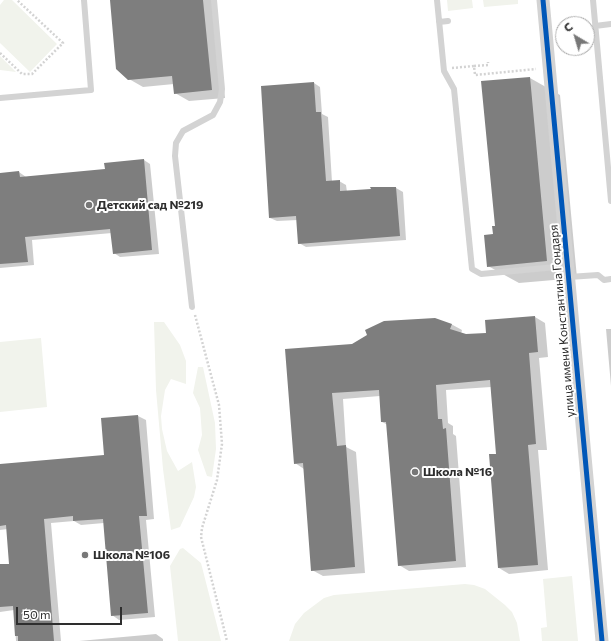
<!DOCTYPE html>
<meta charset="utf-8">
<style>
body{margin:0}
#map{position:relative;width:611px;height:641px;overflow:hidden;background:#fff;font-family:Commissioner,sans-serif}
canvas{display:block}
.north{position:absolute;left:555px;top:16px;width:40px;height:40px;box-sizing:border-box;background:#fff;border:1px solid #ababab;border-radius:50%;rotate:322deg;font-size:11px;font-weight:700;line-height:16px;text-align:center;color:#2e2e2e}
.north::after{content:'';display:block;margin:auto;width:14px;height:18px;background:#777;clip-path:polygon(50% 0,100% 100%,50% 72%,0 100%)}
.scale{position:absolute;left:16px;top:607px;width:106px;height:18px;box-sizing:border-box;border:2px solid #2e2e2e;border-top:0;padding-left:5px;font-size:12px;line-height:14px;white-space:nowrap;color:#2e2e2e;-webkit-text-stroke:3px #fff;paint-order:stroke}
</style>
<div id="map">
<canvas width="611" height="641"></canvas>
<div class="north">С</div>
<div class="scale">50 m</div>
</div>
<script>
const g = document.querySelector('canvas').getContext('2d');
g.lineJoin = 'round';
function paint(path, color) { g.fillStyle = color; g.fill(path, 'evenodd'); }
const poly = rows => new Path2D(rows.map(r => 'M' + r).join(''));
function trace(path, color, width, dash) { g.strokeStyle = color; g.lineWidth = width; g.lineCap = dash ? 'butt' : 'round'; g.setLineDash(dash || []); g.stroke(path); }
function drawText(font, color, halo, rows, align = 'center') {
  g.font = font + ' Commissioner,sans-serif'; g.lineWidth = 4; g.setLineDash([]); g.textBaseline = 'middle'; g.strokeStyle = halo; g.fillStyle = color; for (const [text, x, y, turn = 0] of rows) {
    g.save(); g.translate(x, y); g.rotate((+turn || 0) * Math.PI / 180); g.textAlign = isNaN(turn) ? turn : align; if (halo) g.strokeText(text, 0, 0); g.fillText(text, 0, 0); g.restore();
  }
}
paint(poly([
 [4,0,12,0,57,44,30,72,0,43,0,5],
 [447,0,472,0,473,8,448,11],
 [483,0,518,0,518,4,484,7],
 [0,56,16,72,0,70],
 [154,322,164,322,180,345,186,361,186,384,171,379,165,390,161,416,162,429,167,451,178,471,192,462,196,487,194,497,180,527,171,530,163,469,156,390],
 [41,338,47,407,0,412,0,342],
 [198,367,203,367,215,423,216,449,212,477,207,476,198,450,202,435,200,408,193,393],
 [183,548,201,563,221,641,178,641,170,566,180,549],
 [572,576,578,641,542,641,541,628,547,627,543,579],
 [465,584,474,585,485,589,505,605,512,612,517,623,520,641,289,641,295,624,304,613,324,598,334,595]
]), '#f1f3ec');
paint(poly([
 [114,0,216,0,225,98,189,101,175,93,174,84,143,87,129,79],
 [530,78,560,95,577,278,519,283,488,266],
 [314,83,320,87,322,114,328,117,332,182,339,181,346,185,347,192,396,188,403,192,406,240,306,247,299,243,298,220,277,221,270,218],
 [144,160,150,164,159,254,120,257,114,253,112,233,32,240,34,265,0,268,0,174,19,172,26,177,106,170],
 [535,317,545,323,548,357,539,358,547,450,538,450,548,570,509,574,499,568,497,454,491,387,446,390,448,423,453,426,453,434,456,436,466,567,409,571,399,565,388,425,382,422,380,396,343,399,346,447,356,452,365,573,323,576,312,570,304,469,295,463,352,345,451,324,462,330,461,334,466,335,487,334],
 [606,329,611,329,611,386],
 [138,416,146,420,154,519,146,520,155,617,119,620,112,615,104,523,81,525,74,521,51,523,61,641,16,641,14,610,0,612,0,565,10,565,8,529,0,530,0,465,105,456,102,419],
 [156,634,163,639,163,641,79,641]
]), '#0003');
paint(poly([
 [110,0,203,0,212,90,174,94,172,76,128,80,116,69],
 [530,77,547,261,487,267,484,235,493,234,492,226,495,226,481,81],
 [314,82,316,112,321,112,326,181,340,180,340,191,371,189,370,187,396,187,400,236,298,244,296,216,269,218,261,86],
 [144,159,152,250,113,254,110,229,25,237,28,262,0,264,0,173,19,171,20,177,105,169,104,163],
 [535,316,538,352,529,353,536,444,528,445,538,565,498,568,489,454,496,454,490,380,436,385,438,419,442,419,443,429,446,428,456,561,398,566,386,422,381,422,379,390,332,393,337,446,346,445,355,567,311,571,303,463,294,464,285,349,352,344,367,335,365,330,384,321,435,318,452,324,450,329,466,334,486,333,485,320],
 [138,415,147,516,139,516,148,613,111,616,103,519,73,521,73,516,44,519,54,641,18,641,18,636,15,636,13,606,0,607,0,564,9,564,6,525,0,526,0,464,104,455,101,418]
]), '#7e7e7e');
trace(poly([
 [0,53,22,74,32,74,63,43,17,0],
 [474,66,488,65,488,62],
 [452,68,474,66,475,75,536,69],
 [195,315,219,405,222,444,217,480,202,528,201,537,227,641]
]), '#d3d3d3', 2.5, [2, 2]);
trace(poly([
 [437,0,444,71,454,89,472,269,481,274,567,266],
 [593,0,611,201],
 [439,22,448,21],
 [595,26,611,24],
 [0,98,91,90,84,0],
 [569,277,598,275,604,280,611,279],
 [192,307,175,156,176,143,183,131,213,115,220,102,222,89,214,0]
]), '#d3d3d3', 6);
trace(poly([
 [543,0,602,641]
]), '#d3d3d3', 13);
trace(poly([
 [543,0,602,641]
]), '#0057b8', 5);
for (const [x, y, r, color] of [
 [89,205,4,"#777"],
 [415,472,4,"#777"],
 [85,555,4,"#777"]
]) { const dot = new Path2D(); dot.arc(x, y, r, 0, 2 * Math.PI); g.fillStyle = color; g.fill(dot); trace(dot, '#fff', 1.5); }
drawText('bold 12px', '#2e2e2e', '#fff', [
 ["Детский сад №219",97,205],
 ["Школа №16",423,472],
 ["Школа №106",93,555]
], 'left');
drawText('12px', '#2e2e2e', '#fff', [
 ["улица имени Константина Гондаря",562,321,-95]
]);
</script>
